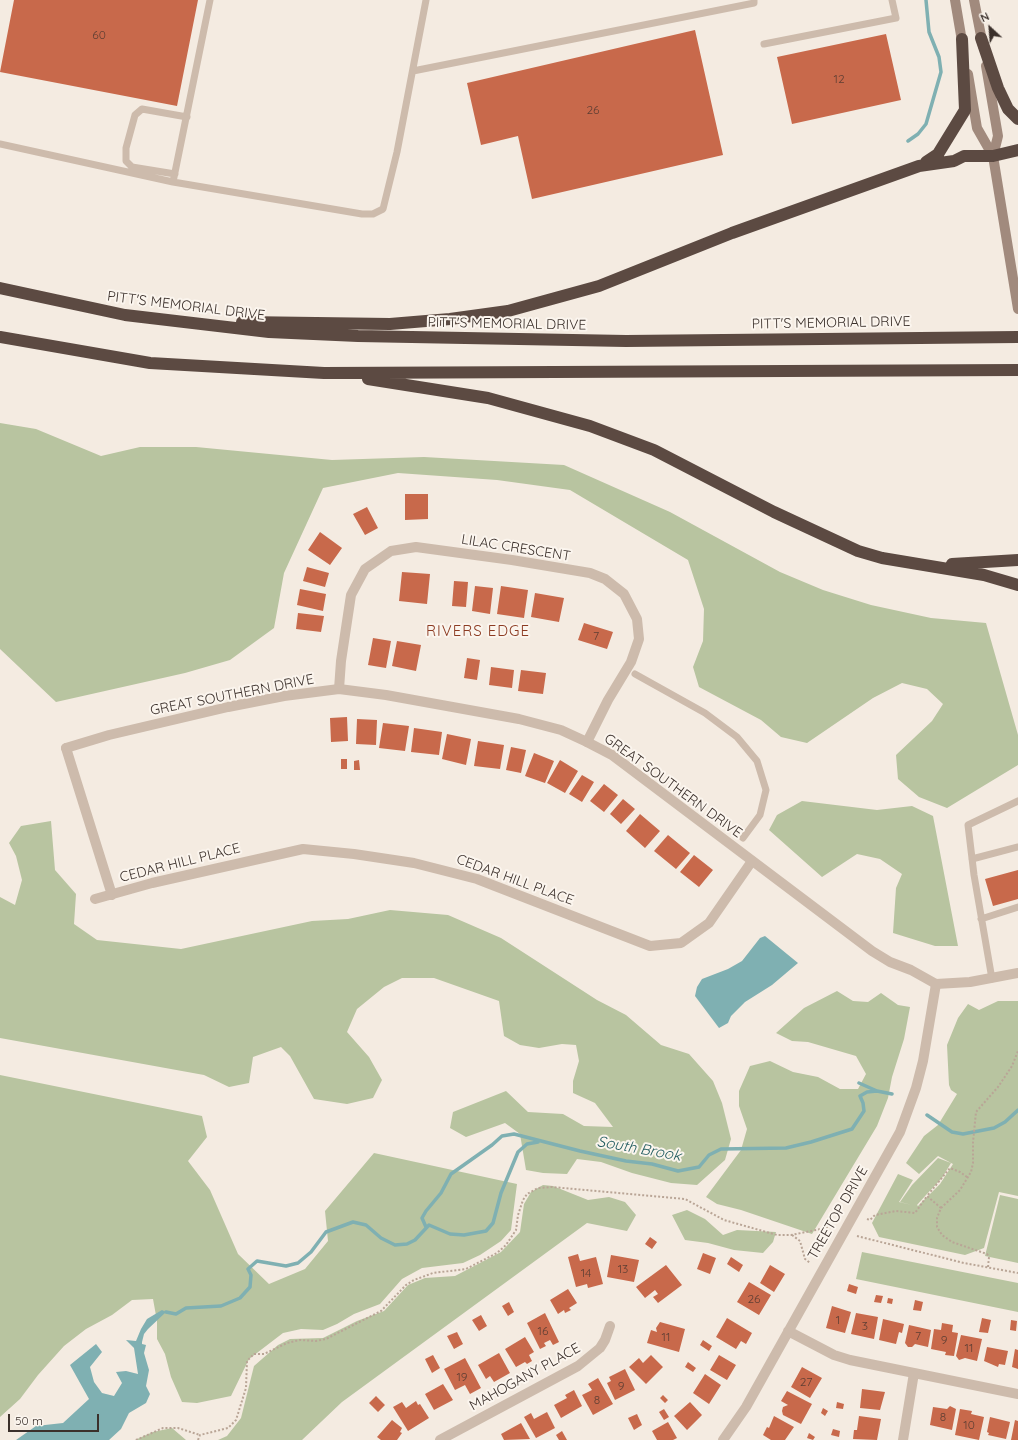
<!DOCTYPE html>
<style>
body{margin:0}
#map{position:relative;width:1018px;height:1440px;overflow:hidden;background:#f4ebe1;font-family:Quicksand,sans-serif}
canvas{display:block}
.north{position:absolute;left:970px;top:8px;width:40px;height:40px;-webkit-text-stroke:3px #fbf5ee;paint-order:stroke;rotate:334deg;font-size:11px;font-weight:700;line-height:16px;text-align:center;color:#3b302b}
.north::after{content:'';display:block;margin:auto;width:14px;height:18px;background:#3b302b;clip-path:polygon(50% 0,100% 100%,50% 72%,0 100%)}
.scale{position:absolute;left:8px;top:1414px;width:91px;height:18px;box-sizing:border-box;border:2px solid #3b302b;border-top:0;padding-left:5px;font-size:12px;line-height:14px;white-space:nowrap;color:#3b302b;-webkit-text-stroke:3px #fbf5ee;paint-order:stroke}
</style>
<div id="map">
<canvas width="1018" height="1440"></canvas>
<div class="north">N</div>
<div class="scale">50 m</div>
</div>
<script>
const g = document.querySelector('canvas').getContext('2d');
g.lineJoin = 'round';
function paint(path, color) { g.fillStyle = color; g.fill(path, 'evenodd'); }
const poly = rows => new Path2D(rows.map(r => 'M' + r).join(''));
function trace(path, color, width, dash) { g.strokeStyle = color; g.lineWidth = width; g.lineCap = dash ? 'butt' : 'round'; g.setLineDash(dash || []); g.stroke(path); }
function drawText(font, color, halo, rows, align = 'center') {
  g.font = font + ' Quicksand,sans-serif'; g.lineWidth = 4; g.setLineDash([]); g.textBaseline = 'middle'; g.strokeStyle = halo; g.fillStyle = color; for (const [text, x, y, turn = 0] of rows) {
    g.save(); g.translate(x, y); g.rotate((+turn || 0) * Math.PI / 180); g.textAlign = isNaN(turn) ? turn : align; if (halo) g.strokeText(text, 0, 0); g.fillText(text, 0, 0); g.restore();
  }
}
paint(poly([
 [0,423,36,429,101,456,140,447,196,447,332,460,424,457,564,465,670,512,780,572,823,590,871,605,931,618,986,623,1018,735,1018,765,947,808,919,797,898,779,896,755,932,721,943,704,927,689,902,683,873,698,807,743,781,737,761,720,699,687,693,667,703,641,704,609,688,560,570,490,497,480,398,473,323,488,284,573,274,628,230,660,185,673,56,702,0,649],
 [802,801,877,810,912,806,933,816,958,946,935,946,893,933,896,888,902,874,880,859,857,854,822,877,769,830,777,815],
 [51,821,55,870,76,894,74,924,97,940,181,949,312,921,348,919,390,910,448,915,501,938,597,1000,626,1015,661,1045,689,1054,713,1081,722,1103,731,1139,725,1160,697,1185,671,1183,632,1173,601,1162,577,1159,567,1174,543,1173,526,1170,520,1134,505,1123,466,1137,450,1128,453,1112,506,1091,528,1112,563,1114,584,1126,613,1127,595,1103,573,1093,573,1081,579,1061,576,1045,562,1044,539,1048,520,1045,504,1036,499,1001,434,978,402,978,384,987,357,1009,347,1032,369,1057,382,1080,373,1098,347,1104,314,1099,290,1056,281,1047,253,1057,249,1083,229,1087,204,1075,0,1038,0,897,15,905,22,880,16,856,9,843,21,826],
 [837,991,853,1001,868,1002,881,993,898,1005,910,1007,904,1039,892,1077,888,1098,877,1126,812,1234,741,1210,717,1204,706,1197,741,1150,747,1129,739,1106,739,1091,750,1066,770,1061,793,1072,818,1077,840,1089,858,1089,866,1074,856,1056,808,1042,792,1041,776,1033,804,1008],
 [998,1001,1018,1001,1018,1196,999,1192,984,1248,965,1255,879,1237,872,1223,898,1174,913,1180,899,1202,912,1205,900,1202,912,1185,938,1158,951,1163,942,1178,926,1195,917,1205,918,1206,940,1184,953,1164,938,1156,919,1174,906,1163,924,1136,938,1125,957,1094,951,1090,949,1085,947,1045,958,1018,968,1004,979,1010],
 [0,1075,202,1116,207,1137,188,1161,210,1190,238,1254,269,1284,305,1269,328,1241,325,1211,374,1153,517,1184,511,1230,501,1241,480,1255,463,1263,422,1268,402,1279,380,1304,354,1314,337,1324,323,1330,301,1329,283,1333,249,1359,231,1396,197,1403,182,1402,171,1377,165,1354,157,1339,157,1321,153,1299,132,1300,112,1315,86,1329,64,1346,38,1375,20,1399,0,1417],
 [543,1185,553,1186,588,1200,609,1197,625,1202,636,1215,627,1231,587,1223,342,1402,302,1440,218,1440,227,1436,241,1418,254,1366,278,1345,290,1339,323,1338,357,1321,384,1311,408,1285,425,1278,455,1276,501,1252,520,1232,524,1204,531,1192],
 [1000,1195,1018,1199,1018,1263,985,1256],
 [687,1210,705,1219,723,1235,737,1230,776,1232,773,1242,763,1253,734,1250,708,1243,685,1240,672,1215],
 [862,1252,1018,1283,1018,1312,856,1279],
 [172,1428,186,1440,135,1440,153,1432]
]), '#b8c4a0');
paint(poly([
 [765,936,798,963,772,985,745,1002,731,1016,728,1023,719,1028,695,996,697,987,702,979,728,969,742,961,760,938],
 [162,1310,166,1312,148,1329,144,1334,142,1342,142,1344,146,1345,144,1353,149,1370,146,1386,150,1394,146,1403,129,1413,121,1429,109,1440,16,1440,36,1426,63,1423,89,1399,70,1365,96,1344,102,1352,90,1367,94,1382,102,1393,114,1396,122,1383,116,1372,126,1371,138,1374,134,1348,126,1340,136,1341,141,1329,147,1319]
]), '#7fb0b2');
trace(poly([
 [908,141,918,134,926,124,941,72,939,57,929,32,926,0],
 [859,1083,877,1091],
 [927,1115,952,1132,963,1134,994,1128,1005,1122,1018,1110],
 [426,1227,422,1218,426,1211,441,1193,451,1174,492,1145,502,1136,514,1134,580,1151,626,1161,652,1164,678,1171,699,1167,709,1155,721,1149,786,1148,811,1142,852,1129,864,1111,863,1103,860,1096,867,1092,877,1091,892,1094],
 [166,1312,176,1314,186,1308,221,1306,240,1298,250,1287,251,1275,248,1269,257,1261,286,1266,298,1263,311,1252,326,1232,353,1222,366,1225,381,1238,395,1245,407,1244,415,1240,429,1225,450,1234,464,1235,486,1231,493,1223,501,1193,518,1152,527,1144,538,1142]
]), '#7fb0b2', 3.5);
paint(poly([
 [14,0,198,0,177,106,0,72],
 [695,30,723,155,532,199,518,136,481,145,467,83],
 [886,34,901,100,792,124,777,57],
 [405,494,428,494,428,519,405,520],
 [367,507,378,528,365,535,353,514],
 [320,532,342,548,330,565,308,550],
 [307,567,329,573,325,587,303,581],
 [402,572,430,574,427,604,399,601],
 [454,581,468,582,466,607,452,606],
 [475,586,493,588,490,614,472,611],
 [501,586,528,590,524,618,497,614],
 [300,589,326,594,323,611,297,605],
 [535,593,564,598,559,622,531,617],
 [298,613,324,616,321,632,296,629],
 [584,623,613,632,607,649,578,640],
 [373,638,391,641,386,668,368,665],
 [397,641,421,645,416,671,392,666],
 [467,658,480,660,477,680,464,678],
 [491,667,514,670,512,688,489,685],
 [521,670,546,673,543,694,518,691],
 [347,717,348,741,331,742,330,718],
 [357,719,377,720,376,745,356,744],
 [383,723,409,726,405,751,379,748],
 [414,728,442,732,439,755,411,752],
 [447,734,471,739,466,765,442,759],
 [478,741,504,745,500,769,474,766],
 [511,747,526,750,521,773,506,770],
 [534,753,554,761,545,783,525,776],
 [341,759,347,759,347,769,341,769],
 [359,760,360,770,354,770,354,761],
 [560,760,578,771,565,793,547,783],
 [582,775,594,782,582,802,569,794],
 [604,784,618,795,604,812,590,801],
 [623,799,635,809,621,824,610,814],
 [640,814,660,831,645,848,626,831],
 [668,835,690,853,676,869,654,851],
 [694,855,713,870,699,887,680,872],
 [1018,870,1018,899,993,906,985,879],
 [650,1237,657,1242,652,1249,645,1244],
 [703,1253,716,1258,710,1274,697,1269],
 [578,1254,580,1261,596,1257,603,1284,588,1288,587,1284,576,1287,568,1257],
 [611,1255,639,1260,634,1282,607,1277],
 [731,1257,743,1265,739,1272,727,1264],
 [666,1265,682,1285,658,1303,653,1297,658,1294,655,1290,645,1298,636,1287],
 [770,1265,785,1274,774,1292,760,1283],
 [749,1282,771,1295,759,1315,737,1302],
 [849,1284,858,1287,856,1294,847,1291],
 [568,1289,577,1303,569,1308,571,1310,565,1313,564,1310,558,1314,550,1300],
 [876,1295,883,1296,881,1303,874,1302],
 [888,1298,893,1299,892,1304,887,1303],
 [915,1300,923,1302,921,1311,913,1310],
 [509,1302,514,1312,508,1316,502,1306],
 [832,1306,851,1312,845,1333,826,1328],
 [545,1313,559,1342,553,1345,550,1340,544,1343,546,1346,540,1349,527,1323],
 [856,1313,878,1317,874,1339,851,1334],
 [481,1315,487,1326,479,1331,472,1320],
 [727,1318,752,1333,746,1344,741,1341,736,1349,716,1337],
 [982,1318,991,1320,988,1333,979,1332],
 [883,1319,904,1324,902,1333,899,1332,896,1344,879,1340],
 [1011,1320,1017,1321,1016,1331,1010,1330],
 [660,1322,685,1329,679,1352,647,1343,651,1330,657,1332,656,1328],
 [942,1323,953,1325,952,1332,958,1333,954,1356,945,1355,946,1352,931,1349,934,1329,941,1330],
 [909,1325,931,1330,928,1347,915,1344,912,1347,908,1347,905,1343],
 [457,1332,463,1344,454,1349,447,1336],
 [961,1335,982,1339,977,1361,965,1358,959,1360,956,1356],
 [525,1337,534,1352,529,1355,532,1361,527,1364,525,1362,516,1367,505,1349],
 [703,1340,712,1346,709,1351,700,1345],
 [987,1347,1008,1351,1005,1365,999,1364,998,1367,984,1361],
 [1015,1349,1018,1350,1018,1369,1012,1367],
 [499,1353,510,1373,494,1382,490,1376,486,1379,478,1365],
 [433,1355,440,1368,432,1373,425,1359],
 [651,1355,663,1367,646,1384,629,1367,639,1358,643,1363],
 [719,1355,736,1365,727,1380,710,1370],
 [465,1358,481,1388,470,1394,465,1385,455,1390,444,1369],
 [688,1362,696,1368,693,1372,685,1367],
 [802,1367,822,1378,810,1398,791,1387],
 [625,1369,635,1390,615,1400,607,1383,611,1381,609,1377],
 [705,1374,721,1385,709,1404,693,1393],
 [598,1378,613,1404,593,1415,582,1395,592,1390,588,1384],
 [443,1384,453,1400,434,1410,425,1394],
 [862,1389,885,1392,880,1410,860,1408],
 [574,1390,582,1406,561,1418,554,1405,567,1398,565,1395],
 [787,1391,812,1404,801,1424,783,1415,782,1411,783,1407,788,1405,781,1401],
 [663,1395,668,1400,665,1403,660,1398],
 [376,1396,385,1405,378,1412,369,1403],
 [416,1401,418,1405,420,1404,429,1418,408,1431,393,1407,402,1402,406,1408],
 [690,1402,702,1415,687,1430,674,1416],
 [837,1402,844,1404,843,1409,836,1408],
 [950,1406,956,1409,952,1430,930,1425,933,1407,947,1409],
 [823,1408,828,1411,825,1416,821,1413],
 [664,1409,669,1417,664,1420,659,1412],
 [960,1409,972,1411,971,1414,984,1417,979,1440,955,1435],
 [547,1412,555,1428,536,1438,524,1417,531,1413,534,1419],
 [637,1414,642,1425,634,1430,628,1418],
 [774,1416,794,1427,785,1440,771,1440,763,1435,767,1427,769,1428],
 [859,1416,881,1419,877,1440,853,1439,854,1430,857,1430],
 [990,1417,1010,1422,1006,1439,988,1435,989,1433,987,1432],
 [392,1420,402,1428,400,1432,402,1433,397,1440,381,1440,377,1437],
 [1015,1420,1018,1421,1018,1440,1011,1440],
 [668,1422,677,1438,673,1440,657,1440,652,1431],
 [521,1423,530,1439,504,1440,501,1434],
 [833,1429,840,1431,839,1437,831,1435],
 [562,1431,567,1440,559,1440,556,1435],
 [809,1433,815,1437,813,1440,807,1438]
]), '#c8694b');
trace(poly([
 [941,1208,927,1196,950,1168,960,1172,967,1177],
 [867,1219,870,1220,875,1215,896,1211,915,1213,927,1196],
 [792,1235,800,1241,805,1259,810,1263],
 [857,1236,964,1263,1018,1273],
 [988,1267,989,1257,987,1254,952,1242,942,1235,937,1227,937,1218,941,1208,960,1190,971,1172,973,1163,973,1142,976,1112,998,1087,1012,1066,1018,1051],
 [136,1440,163,1428,178,1428,200,1435],
 [198,1440,200,1435,228,1428,236,1420,246,1388,247,1361,254,1354,264,1354,287,1343,300,1340,316,1341,326,1339,381,1311,406,1285,414,1280,433,1273,466,1269,497,1253,506,1245,516,1230,518,1215,523,1200,527,1194,538,1188,552,1187,685,1199,724,1220,777,1235,791,1235,831,1227]
]), '#b9a596', 2, [2, 2]);
trace(poly([
 [764,44,896,18,892,0],
 [413,71,754,3,754,0],
 [0,144,173,182,210,0],
 [175,174,132,167,126,161,126,148,135,115,142,109,187,117],
 [173,182,362,214,373,214,383,209,397,152,426,0],
 [635,674,705,713,737,737,757,761,766,790,760,815,743,838],
 [972,859,1018,847],
 [981,919,1018,907],
 [992,979,974,875,968,825,1018,801]
]), '#cdbbac', 7);
trace(poly([
 [339,689,341,661,351,595,365,569,391,551,416,547,512,560,590,573,605,579,624,594,637,619,639,639,631,662,608,700,587,742],
 [66,748,112,895],
 [95,899,152,883,303,849,354,854,414,863,477,879,650,946,681,943,709,923,752,861],
 [788,1331,834,1355,850,1360,1018,1394],
 [440,1440,578,1366,600,1348,605,1340,610,1326],
 [723,1440,746,1407,900,1132,916,1088,923,1061,936,984],
 [903,1440,914,1373]
]), '#cdbbac', 10);
trace(poly([
 [66,748,109,735,228,707,284,696,339,689,386,695,519,719,561,730,587,742,612,755,872,951,890,962,911,970,936,984,970,982,1018,973]
]), '#cdbbac', 10);
trace(poly([
 [955,0,963,47],
 [974,0,983,46],
 [986,66,998,136,993,156],
 [968,74,977,128,993,156,1018,309]
]), '#a18a7d', 10);
trace(poly([
 [981,38,998,88,1008,109,1018,119],
 [926,162,938,154,965,110,962,39],
 [0,288,125,315,269,332,358,336,626,341,1018,337],
 [242,322,390,324,450,319,508,311,599,286,732,233,919,166,954,161,964,156,993,156,1018,150],
 [0,337,150,363,324,373,1018,370],
 [368,379,488,398,590,426,654,450,774,512,858,551,882,558,984,575,1018,585],
 [952,564,1018,560]
]), '#5c4a42', 12);
drawText('12px', '#5e3e33', null, [
 ["60",99,35],
 ["12",839,79],
 ["26",593,110],
 ["7",596,636],
 ["13",623,1269],
 ["14",586,1273],
 ["26",754,1299],
 ["1",838,1320],
 ["3",865,1326],
 ["16",543,1331],
 ["7",918,1336],
 ["11",666,1337],
 ["9",944,1340],
 ["11",969,1348],
 ["19",462,1377],
 ["27",806,1382],
 ["9",621,1386],
 ["8",597,1400],
 ["8",943,1417],
 ["10",969,1425]
]);
drawText('14px', '#3b302b', '#fbf5ee', [
 ["PITT'S MEMORIAL DRIVE",186,306,7],
 ["PITT'S MEMORIAL DRIVE",831,323,-1],
 ["PITT'S MEMORIAL DRIVE",507,324,1],
 ["LILAC CRESCENT",516,548,9],
 ["GREAT SOUTHERN DRIVE",232,695,-11],
 ["GREAT SOUTHERN DRIVE",673,786,36],
 ["CEDAR HILL PLACE",180,863,-14],
 ["CEDAR HILL PLACE",515,880,20],
 ["TREETOP DRIVE",838,1213,-60],
 ["MAHOGANY PLACE",525,1377,-29]
]);
g.letterSpacing = '1px';
drawText('15px', '#8c3b22', '#fbf5ee', [
 ["RIVERS EDGE",478,631]
]);
g.letterSpacing = '0px';
drawText('italic 15px', '#1f5a5e', '#fbf5ee', [
 ["South Brook",639,1149,10]
]);
</script>
